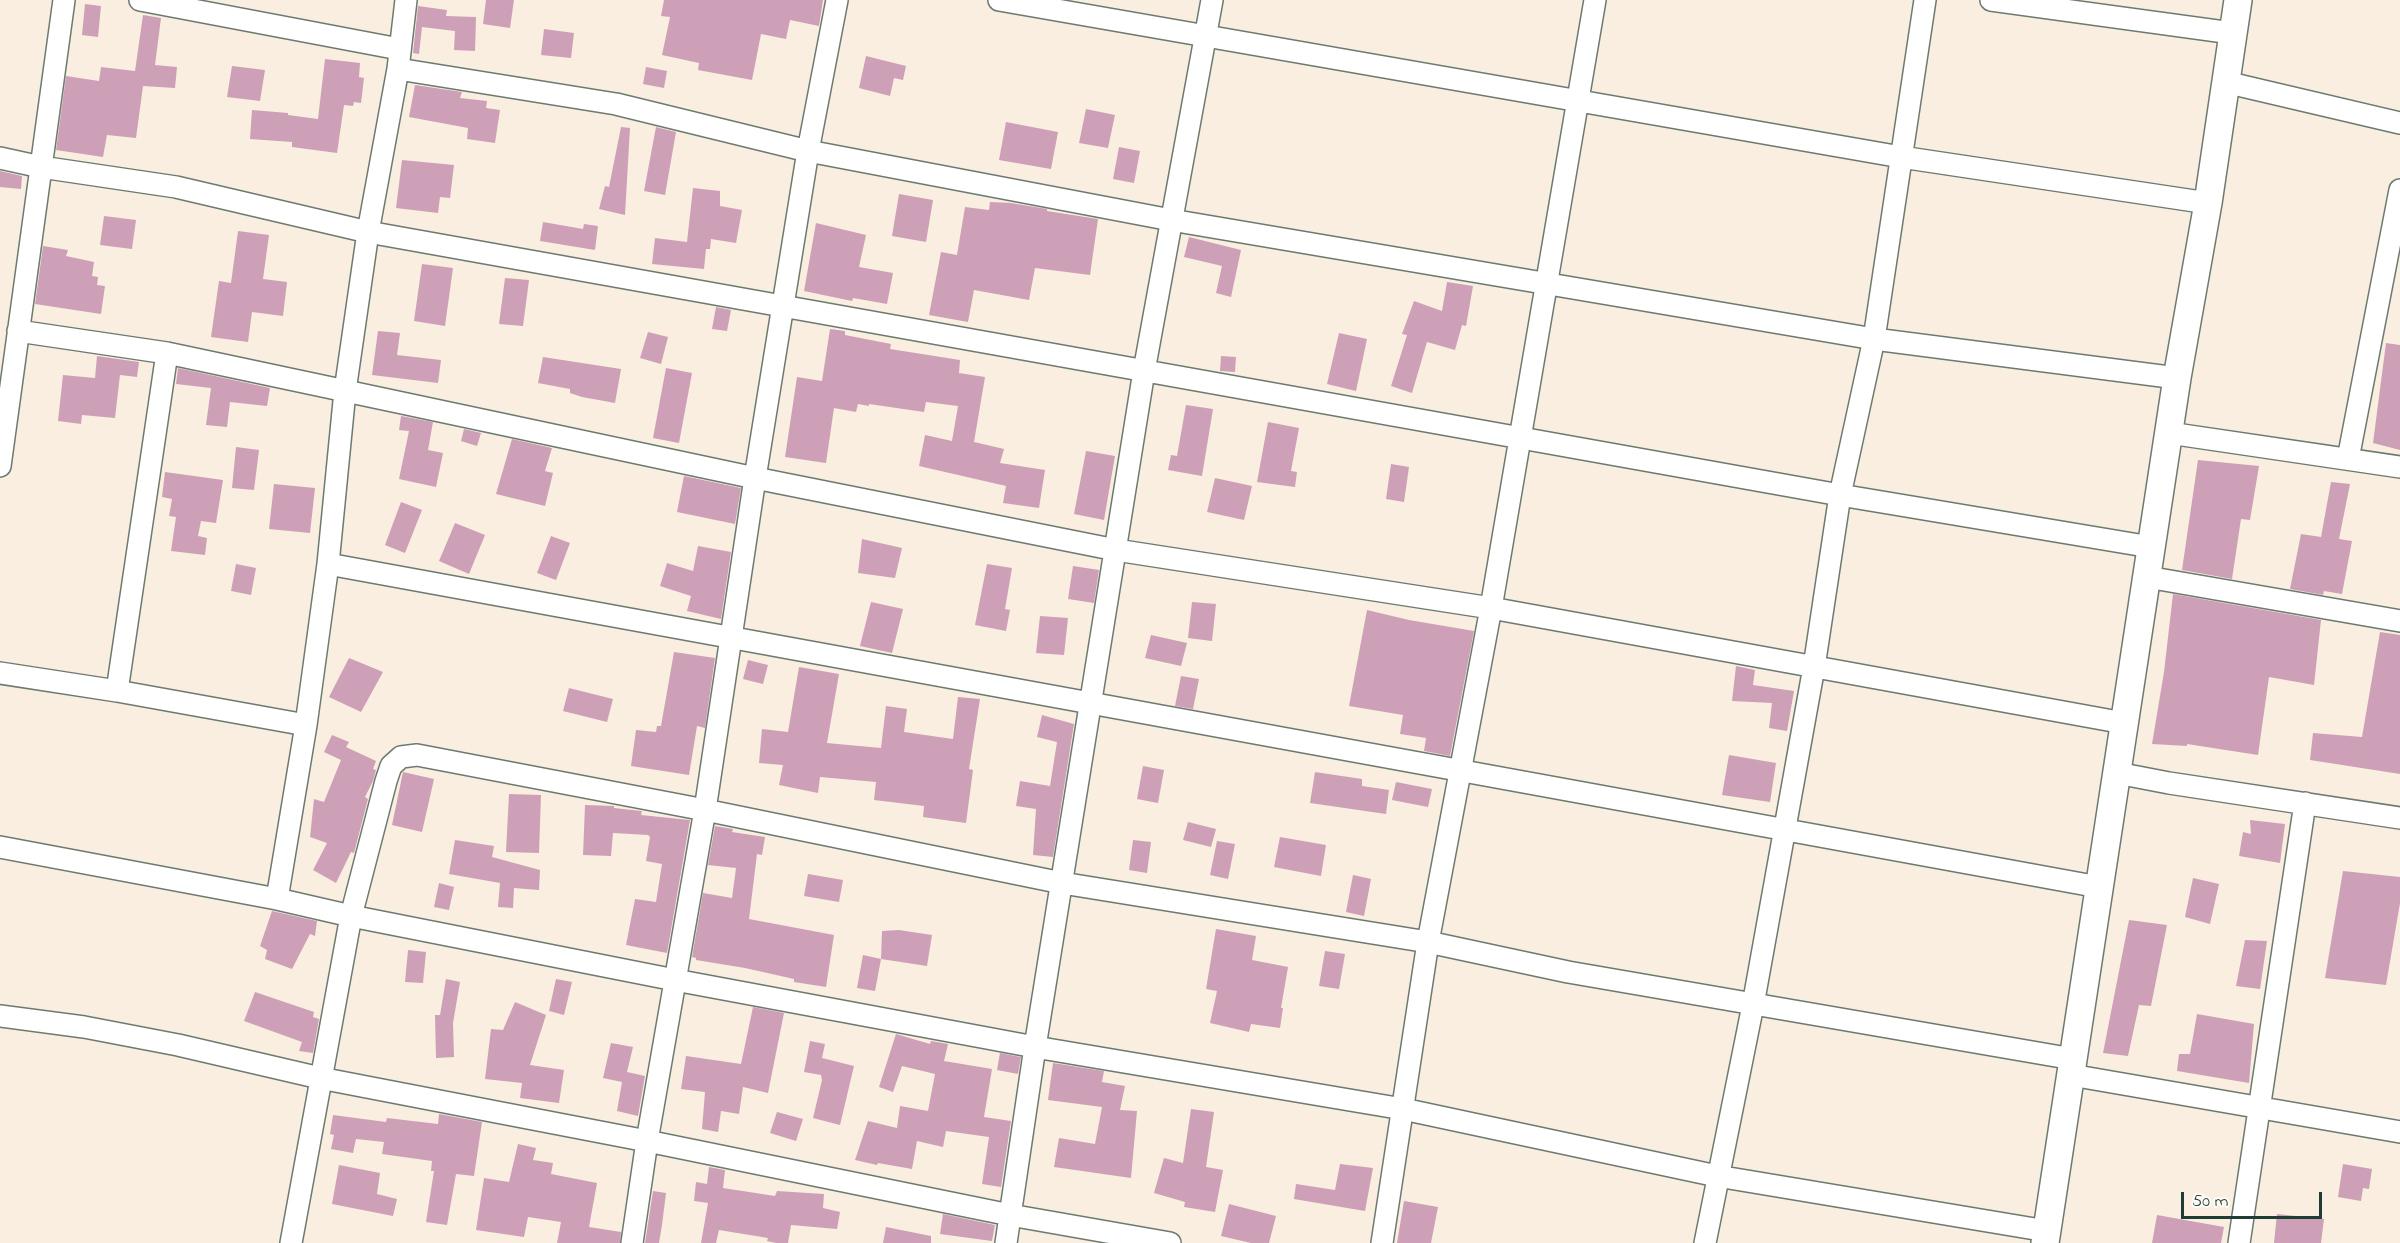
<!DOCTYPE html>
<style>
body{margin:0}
#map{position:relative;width:2400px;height:1243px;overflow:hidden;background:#f9eedf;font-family:"Indie Flower",sans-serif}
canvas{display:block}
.scale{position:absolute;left:2181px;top:1192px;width:141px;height:27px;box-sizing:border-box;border:3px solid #1f3d34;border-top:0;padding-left:8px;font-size:18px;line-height:21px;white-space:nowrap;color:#1f3d34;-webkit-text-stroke:4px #fdfcf7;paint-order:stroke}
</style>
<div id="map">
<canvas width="2400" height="1243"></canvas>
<div class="scale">50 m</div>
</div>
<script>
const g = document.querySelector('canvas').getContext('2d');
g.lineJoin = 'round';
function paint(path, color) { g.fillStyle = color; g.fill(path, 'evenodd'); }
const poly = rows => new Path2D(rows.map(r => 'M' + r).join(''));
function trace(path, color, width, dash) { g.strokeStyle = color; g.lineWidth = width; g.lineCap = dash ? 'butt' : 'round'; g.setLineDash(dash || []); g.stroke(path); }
paint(poly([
 [486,0,514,0,510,28,483,24],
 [664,0,823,0,819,26,790,20,786,39,761,34,752,80,698,70,699,63,662,55,670,17,661,16],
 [85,4,101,6,98,37,82,35],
 [418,6,447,10,446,16,476,17,475,51,454,50,455,31,422,27,419,54,413,53],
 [143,15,161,18,155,65,177,67,175,88,143,86,136,138,107,135,103,157,56,150,66,76,99,81,101,67,135,71],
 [544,29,574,33,571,58,541,55],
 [866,56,906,66,903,80,894,78,890,96,859,88],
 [325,59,360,63,359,77,364,78,361,103,354,102,353,106,344,105,337,153,292,147,292,142,250,139,252,110,288,113,288,115,318,119],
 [232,66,265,70,260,101,227,97],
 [646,67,667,71,664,88,643,84],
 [415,85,462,92,460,98,487,101,486,108,500,110,495,143,467,139,468,128,409,117],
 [1086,109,1115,115,1108,148,1079,143],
 [1006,122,1058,132,1051,169,999,160],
 [621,127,630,128,625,215,599,209,605,186,609,187],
 [656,127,676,132,665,195,644,191],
 [1119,147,1140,151,1134,183,1113,179],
 [402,160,454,165,450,198,440,197,438,213,396,208],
 [0,171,22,176,21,189,0,187],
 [693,188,720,191,720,206,742,210,736,243,711,239,710,249,706,249,704,269,652,264,655,238,687,242],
 [899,194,933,200,926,242,892,236],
 [990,202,1011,203,1047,209,1047,211,1098,219,1090,275,1035,268,1029,300,974,290,968,322,929,315,941,252,957,255,965,207,989,210],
 [104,216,136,220,132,249,100,245],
 [543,222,583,229,584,224,598,226,595,250,540,241],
 [816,223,866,235,859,267,893,273,887,304,853,298,852,301,804,291],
 [238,231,269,235,263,279,287,282,283,316,252,312,248,342,211,337,219,281,231,283],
 [1189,237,1241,250,1231,297,1216,293,1222,266,1184,257],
 [43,246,68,250,66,256,94,262,92,276,98,277,97,285,105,286,101,314,35,304],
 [422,264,453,268,445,326,414,321],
 [505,278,529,280,523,326,499,324],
 [1447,282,1473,286,1466,326,1462,325,1455,350,1427,342,1412,393,1391,386,1407,335,1402,334,1414,301,1442,311],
 [716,307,731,310,727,331,712,329],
 [830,329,845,331,845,335,891,344,890,349,960,360,959,373,985,377,974,442,1004,449,1000,463,1045,470,1039,508,1003,503,1006,486,919,466,925,435,952,441,958,406,926,402,924,412,869,404,869,406,858,404,856,412,834,408,826,463,785,457,797,377,822,381],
 [378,331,400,333,397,355,441,360,438,383,372,375],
 [648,332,668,337,661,364,640,358],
 [1339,333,1367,339,1356,391,1327,384],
 [2386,343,2400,345,2400,450,2373,443],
 [97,356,139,362,137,377,120,375,115,418,82,415,81,424,58,421,63,375,95,378],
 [1221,356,1236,357,1235,372,1220,371],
 [543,357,621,369,615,403,582,397,570,393,570,389,538,383],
 [178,368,270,388,267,406,230,402,227,427,206,425,211,388,176,384],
 [666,368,692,373,679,443,653,438],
 [1186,405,1213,409,1202,476,1168,470,1171,455,1177,456],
 [401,416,433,422,428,450,443,453,436,487,399,479,409,431,399,430],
 [1268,422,1299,428,1291,471,1297,472,1295,487,1257,482],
 [464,429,481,433,477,446,461,441],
 [512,439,552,448,545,471,553,473,545,506,496,494],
 [236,447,259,450,254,490,232,488],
 [1086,451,1115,456,1104,520,1074,514],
 [2198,460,2259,466,2250,520,2241,519,2232,579,2182,570],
 [1391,464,1409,467,1404,502,1386,499],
 [165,472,223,480,216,523,201,521,198,536,207,538,205,555,171,551,176,517,169,516,172,499,162,497],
 [684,476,741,488,735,524,677,512],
 [1215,478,1252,486,1244,520,1207,512],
 [2331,482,2350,484,2339,539,2352,541,2342,594,2324,591,2323,595,2290,589,2301,534,2321,537],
 [274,484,315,488,310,533,269,529],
 [401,502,422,510,405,553,385,545],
 [455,523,485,535,469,574,439,561],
 [551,536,570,543,556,580,537,573],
 [862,539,902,548,895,578,858,573],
 [698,546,731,552,721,619,687,611,691,596,660,586,667,563,693,571],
 [236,564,256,568,251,595,231,591],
 [987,564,1012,568,1005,609,1010,610,1006,631,975,625],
 [1073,566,1099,570,1094,603,1068,599],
 [2173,594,2321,620,2314,685,2269,677,2258,755,2187,744,2187,746,2152,744,2164,672],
 [871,602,903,609,892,653,860,646],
 [1192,602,1216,604,1212,641,1188,638],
 [1367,610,1409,620,1474,631,1450,756,1424,751,1426,738,1400,734,1403,715,1349,706],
 [1040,616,1068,618,1064,655,1036,653],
 [2380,632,2400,635,2400,774,2310,760,2313,733,2362,737],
 [1151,635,1187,643,1181,666,1145,658],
 [674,652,715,658,705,728,697,726,689,775,631,766,636,730,656,732,657,726,661,726],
 [349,658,383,672,361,712,329,697],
 [748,660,768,665,763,684,743,679],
 [1736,666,1755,670,1753,685,1794,691,1787,731,1769,728,1772,703,1732,701],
 [799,667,839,674,827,743,881,748,886,706,907,709,904,732,953,739,958,697,980,699,969,769,973,770,966,823,923,817,924,806,874,800,876,782,820,777,818,793,779,785,783,765,759,763,762,729,788,732],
 [1181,676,1199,679,1193,709,1175,706],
 [569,688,613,699,607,722,563,711],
 [1042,715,1074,724,1053,857,1033,855,1036,809,1016,806,1020,781,1050,786,1057,742,1037,737],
 [332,735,349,742,346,747,376,761,373,769,376,770,373,781,365,797,368,799,354,853,351,852,336,883,313,870,327,843,310,837,314,799,324,802,341,760,324,752],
 [1729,755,1776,763,1770,802,1722,795],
 [1143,766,1164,770,1158,803,1137,799],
 [403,772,434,779,422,832,392,825],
 [1315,772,1362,779,1362,786,1389,790,1386,814,1310,803],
 [1396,782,1432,789,1428,807,1392,800],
 [509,794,541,795,539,853,506,852],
 [585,805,614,806,614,808,642,811,641,815,690,820,667,953,626,945,635,899,656,902,662,864,646,861,650,837,648,835,613,833,611,856,583,855],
 [2250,820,2285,824,2280,863,2239,856,2243,832,2251,834],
 [1188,822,1216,829,1211,847,1183,840],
 [715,826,733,829,732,832,765,837,762,855,757,854,749,919,834,935,826,987,794,982,794,979,745,968,696,960,696,958,692,957,703,893,732,898,736,868,708,865],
 [1280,837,1326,845,1321,876,1274,867],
 [455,840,494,846,492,857,540,870,539,890,514,888,513,908,498,907,500,883,449,874],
 [1133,840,1151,842,1147,873,1129,870],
 [1217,841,1235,844,1228,879,1210,875],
 [2343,871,2400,877,2400,903,2386,985,2325,978],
 [808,874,843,880,839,902,804,896],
 [1353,875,1371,879,1364,916,1346,912],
 [2193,878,2219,884,2210,924,2185,917],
 [439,883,454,887,449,910,434,907],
 [272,911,317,921,315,936,310,934,292,969,265,959,267,950,260,946],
 [2129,920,2167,925,2151,1006,2139,1005,2128,1056,2103,1053],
 [1216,929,1256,936,1252,960,1288,967,1281,1008,1283,1008,1280,1028,1251,1024,1249,1032,1210,1023,1217,991,1206,989],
 [899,930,932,935,927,966,881,959,875,991,857,988,863,955,881,959,882,931],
 [2245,940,2267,941,2260,989,2236,986],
 [408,950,426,952,423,983,405,982],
 [1325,951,1345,954,1339,989,1319,986],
 [446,979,460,982,453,1023,454,1057,436,1058,435,1015,440,1015],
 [556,979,572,982,564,1015,549,1011],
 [255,992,314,1012,313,1017,319,1019,313,1053,299,1051,302,1042,244,1021],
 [515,1002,546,1015,530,1065,564,1070,559,1103,520,1098,522,1083,485,1079,491,1029,503,1030],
 [753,1007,784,1013,768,1093,743,1087,739,1114,721,1111,718,1132,702,1129,705,1092,681,1089,686,1056,741,1064],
 [2197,1014,2254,1024,2249,1083,2177,1071,2179,1054,2190,1054],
 [896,1034,930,1044,931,1041,948,1044,944,1061,992,1069,984,1117,1011,1121,1001,1187,982,1184,989,1137,946,1131,943,1147,917,1141,912,1169,878,1163,877,1165,855,1160,868,1121,897,1128,900,1106,928,1111,935,1074,902,1066,893,1092,879,1087],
 [810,1041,825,1044,822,1058,854,1066,840,1125,813,1118,822,1080,821,1075,804,1072],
 [611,1043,633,1047,627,1072,645,1076,638,1116,617,1111,622,1082,603,1078],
 [1000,1053,1021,1057,1018,1074,997,1070],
 [1053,1063,1104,1071,1102,1082,1125,1086,1120,1110,1137,1111,1131,1178,1054,1167,1059,1138,1095,1144,1102,1107,1048,1100],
 [1191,1109,1214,1112,1206,1167,1223,1170,1215,1212,1184,1207,1185,1202,1154,1193,1164,1158,1183,1163],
 [777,1112,803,1119,796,1141,770,1133],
 [439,1114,482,1122,474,1176,456,1174,447,1225,426,1222,434,1171,431,1171,432,1161,382,1154,384,1142,356,1139,353,1153,331,1149,334,1135,330,1134,333,1115,386,1122,387,1118,438,1124],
 [518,1144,536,1148,533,1160,553,1163,551,1174,597,1183,589,1227,621,1232,620,1243,557,1243,561,1222,528,1217,524,1237,476,1230,484,1178,509,1182],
 [1340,1164,1373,1168,1365,1211,1294,1199,1296,1184,1335,1190],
 [2343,1164,2372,1169,2369,1189,2363,1188,2361,1201,2338,1197],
 [339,1165,380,1173,377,1194,397,1199,393,1216,332,1204],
 [709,1167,725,1170,723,1188,775,1196,777,1191,824,1194,823,1208,840,1212,837,1229,791,1225,788,1243,776,1243,767,1241,768,1238,719,1230,716,1243,701,1243,708,1203,694,1201,696,1182,707,1184],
 [653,1191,666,1193,662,1225,659,1243,645,1243],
 [1404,1201,1438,1207,1431,1243,1397,1243],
 [1229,1204,1276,1216,1269,1243,1251,1243,1221,1236],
 [943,1214,995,1225,992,1241,940,1234],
 [2277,1214,2324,1219,2321,1243,2274,1243],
 [2157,1215,2224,1227,2221,1243,2152,1243],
 [886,1227,931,1236,931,1243,883,1243]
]), '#cea0b8');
const minor = poly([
 [140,0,399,49],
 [999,0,1901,157,2208,203],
 [1991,0,2232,33],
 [398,69,616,104,808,151,1171,220,1874,339,2177,378],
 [2225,82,2400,123],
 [0,158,41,167,176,187,368,232,1840,495,2151,547],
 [18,331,167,353,755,478,1116,550,1491,608,2124,723],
 [2169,433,2400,467],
 [2348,459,2400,190],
 [0,466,64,0],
 [328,564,2099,887],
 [2147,577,2400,621],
 [0,673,117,691,306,725],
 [117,691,167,353],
 [2117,773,2169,783,2400,818],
 [0,847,277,899,351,916,675,980,1035,1047,1403,1109,1717,1176,2047,1231],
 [277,899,306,725,328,564,345,391,368,232,398,69,406,0],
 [0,1016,84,1027,178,1045,320,1078,647,1141,1010,1215,1170,1243],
 [2071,1075,2400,1132],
 [291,1243,351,916,386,781,391,766,401,757,417,755,705,810,1062,883,1428,942,1568,972,2073,1059],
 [632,1243,647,1141,705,810,755,478,808,151,837,0],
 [1006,1243,1035,1047,1144,371,1212,0],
 [1382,1243,1428,942,1491,608,1595,0],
 [1705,1243,1753,1005,1814,667,1840,495,1874,339,1925,0],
 [2239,1243,2305,803]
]);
const major = poly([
 [2045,1243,2177,378,2208,203,2238,0]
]);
trace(minor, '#6b7b70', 24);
trace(major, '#6b7b70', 30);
trace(minor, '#fff', 21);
trace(major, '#fff', 27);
</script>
